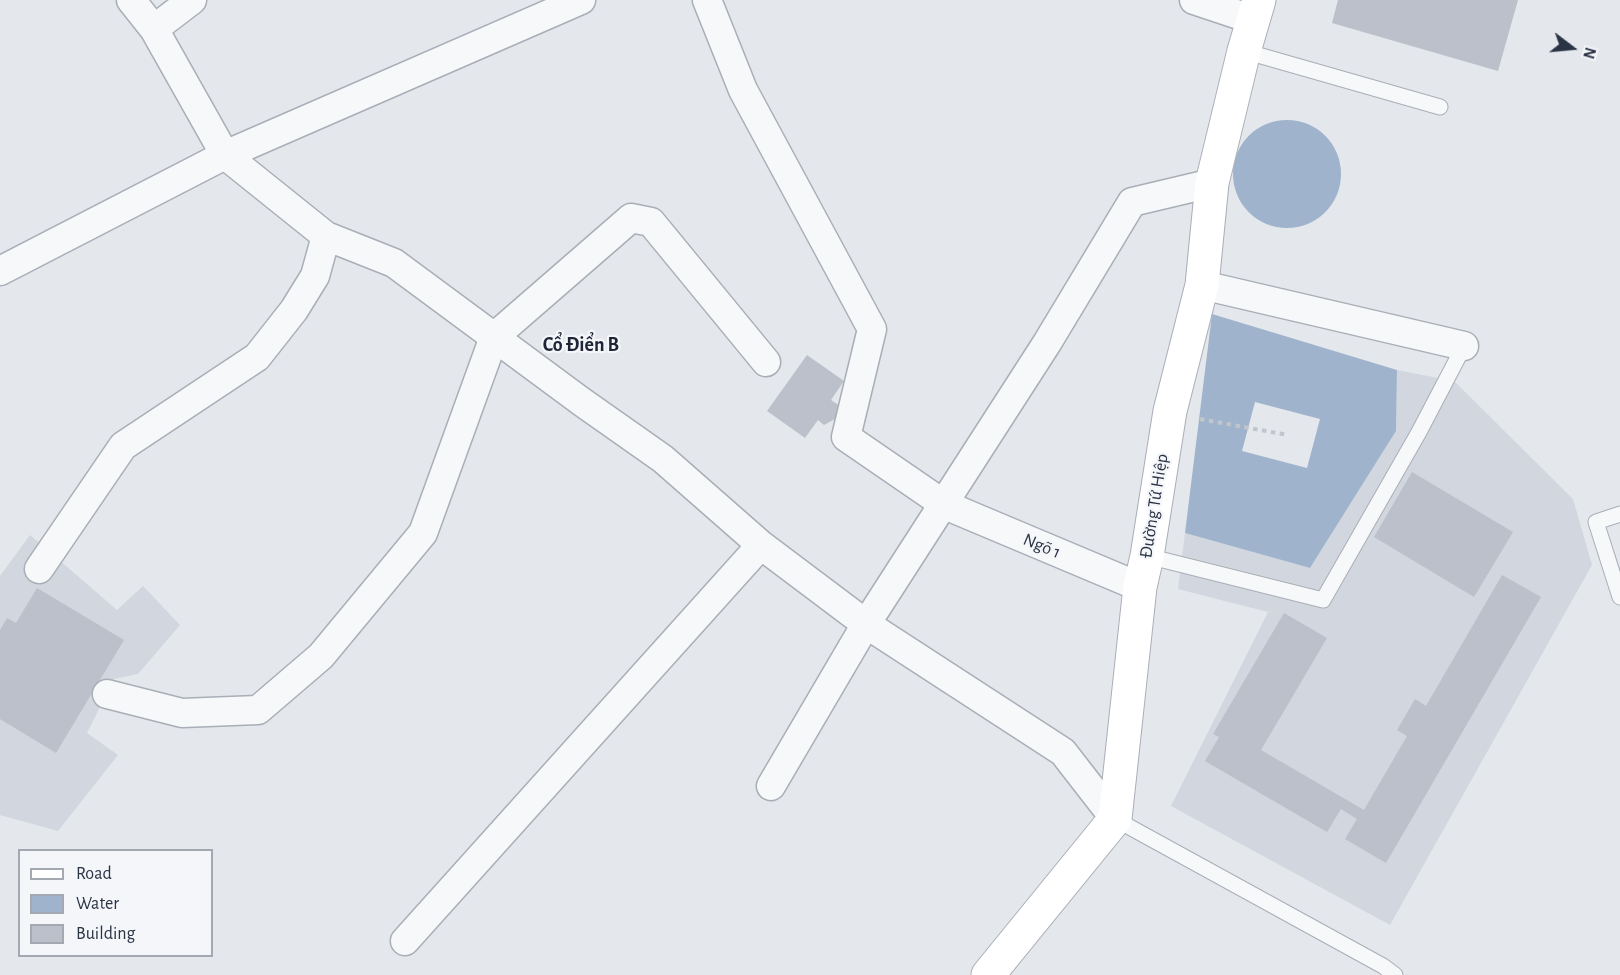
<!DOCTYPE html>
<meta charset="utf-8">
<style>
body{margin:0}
#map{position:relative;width:1620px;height:975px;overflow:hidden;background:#e4e7ec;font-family:"Alegreya Sans",sans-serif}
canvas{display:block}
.legend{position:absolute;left:18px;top:849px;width:195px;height:108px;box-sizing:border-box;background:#f4f6f9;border:2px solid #a4a8b1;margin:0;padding:8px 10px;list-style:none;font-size:18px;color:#2b3445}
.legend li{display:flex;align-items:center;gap:12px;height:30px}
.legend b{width:30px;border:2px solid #a4a8b1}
.north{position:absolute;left:1542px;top:18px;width:60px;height:60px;-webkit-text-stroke:4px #f4f6f9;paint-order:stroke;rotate:106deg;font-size:16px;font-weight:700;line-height:24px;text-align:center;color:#2b3445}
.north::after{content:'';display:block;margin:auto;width:21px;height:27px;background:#2b3445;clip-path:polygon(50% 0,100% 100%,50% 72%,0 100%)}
</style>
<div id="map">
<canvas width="1620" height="975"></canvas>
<ul class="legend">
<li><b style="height:8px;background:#fff"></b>Road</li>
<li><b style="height:16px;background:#9fb4cc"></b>Water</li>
<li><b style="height:16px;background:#bbc0ca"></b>Building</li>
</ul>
<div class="north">N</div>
</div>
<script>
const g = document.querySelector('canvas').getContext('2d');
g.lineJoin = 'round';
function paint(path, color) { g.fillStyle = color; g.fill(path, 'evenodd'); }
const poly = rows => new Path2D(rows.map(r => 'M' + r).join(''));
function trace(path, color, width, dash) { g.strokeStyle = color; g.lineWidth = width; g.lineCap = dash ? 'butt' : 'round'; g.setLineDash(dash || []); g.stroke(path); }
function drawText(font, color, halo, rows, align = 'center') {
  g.font = font + ' "Alegreya Sans",sans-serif'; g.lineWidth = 4.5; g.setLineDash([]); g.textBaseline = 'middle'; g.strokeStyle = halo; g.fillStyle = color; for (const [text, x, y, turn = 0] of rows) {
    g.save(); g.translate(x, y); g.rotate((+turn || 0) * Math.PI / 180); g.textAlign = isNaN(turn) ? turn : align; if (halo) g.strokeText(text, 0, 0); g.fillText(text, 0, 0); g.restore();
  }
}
paint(poly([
 [1397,370,1454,381,1573,499,1592,565,1390,925,1171,806,1268,612,1178,589,1185,533,1310,568,1396,431],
 [30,535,117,610,143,586,180,625,138,674,114,679,87,733,118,755,58,831,0,815,0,576]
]), '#d2d6de');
paint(poly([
 '1233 174a54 54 0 1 1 108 0a54 54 0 1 1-108 0Z',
 [1212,314,1397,370,1396,431,1310,568,1185,533],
 [1255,402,1320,419,1307,468,1242,451]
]), '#9fb4cc');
paint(poly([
 [1338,0,1518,0,1498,71,1332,23],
 [807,355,844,381,831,400,840,406,835,419,824,425,818,420,805,438,767,411],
 [1412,472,1513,532,1474,597,1374,537],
 [1502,575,1541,597,1386,863,1345,839,1357,819,1341,809,1327,832,1205,761,1219,737,1213,734,1284,613,1327,638,1261,750,1364,810,1407,736,1397,730,1415,699,1426,706],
 [37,588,124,640,56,753,0,719,0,630,7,618,16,623]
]), '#bbc0ca');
const lane = poly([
 [1244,51,1440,107],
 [1620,514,1596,522,1620,597],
 [1147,556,1323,600,1419,432,1464,346],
 [1115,819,1383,966,1395,975]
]);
const street = poly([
 [131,0,154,29,225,155,326,236,394,263,582,402,663,459,761,545,866,624,1063,752,1115,819],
 [707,0,743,90,872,329,846,437,945,505,1140,587],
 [1194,0,1254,20],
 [154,29,192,0],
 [0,271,225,155,581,0],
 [1202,285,1464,346],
 [39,569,123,446,257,357,294,310,315,276,326,236],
 [107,694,182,713,258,710,321,656,423,533,494,337,631,218,651,222,766,362],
 [771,786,866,624,1047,343,1132,202,1212,183],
 [405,941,761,545]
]);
const secondary = poly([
 [988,975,1115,819,1140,587,1147,556,1170,411,1202,285,1212,183,1244,51,1259,0]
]);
trace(lane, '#a9aeb7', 17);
trace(street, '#a9aeb7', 31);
trace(secondary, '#a9aeb7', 35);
trace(poly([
 [1200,419,1288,435]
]), '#c2c5cb', 4, [4.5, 4.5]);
trace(lane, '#f7f8fa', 15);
trace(street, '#f7f8fa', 28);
trace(secondary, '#fff', 33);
drawText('18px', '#2b3445', '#f4f6f9', [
 ["Đường Tứ Hiệp",1154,506,-81],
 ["Ngõ 1",1042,546,23]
]);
drawText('bold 20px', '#1d2536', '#f4f6f9', [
 ["Cổ Điển B",581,345]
]);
</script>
